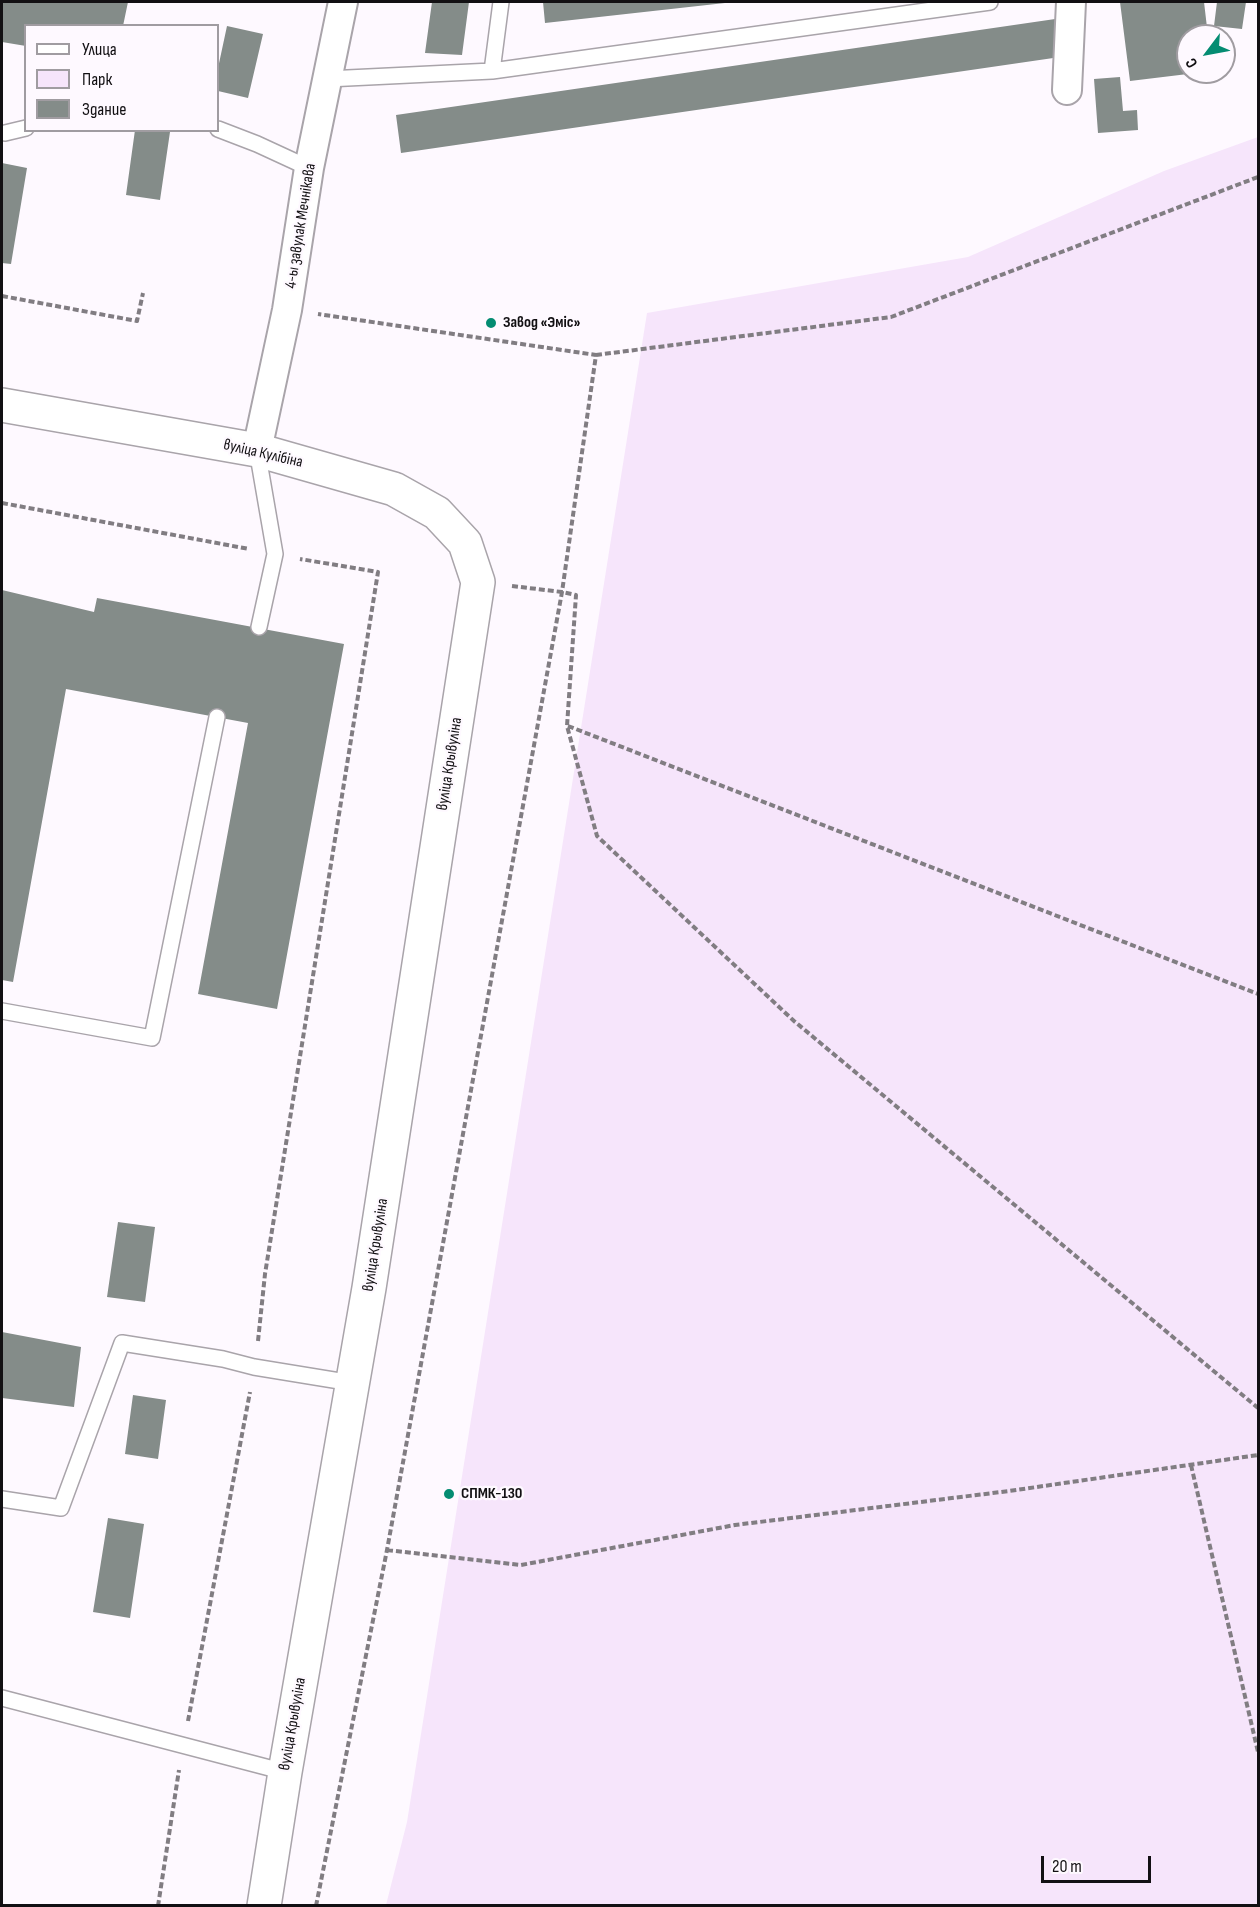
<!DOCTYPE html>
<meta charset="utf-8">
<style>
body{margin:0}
#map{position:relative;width:1260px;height:1907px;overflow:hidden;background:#fef9ff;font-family:"Sofia Sans Condensed",sans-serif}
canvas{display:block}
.frame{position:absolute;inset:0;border:3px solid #121013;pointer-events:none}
.legend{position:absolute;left:24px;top:24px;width:195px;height:108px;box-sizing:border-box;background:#fef9ff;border:2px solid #a09ca1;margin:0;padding:8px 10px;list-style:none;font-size:18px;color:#121013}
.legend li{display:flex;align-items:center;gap:12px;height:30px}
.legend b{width:30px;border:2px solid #a09ca1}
.north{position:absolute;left:1176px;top:24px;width:60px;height:60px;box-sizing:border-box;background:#fef9ff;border:2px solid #a09ca1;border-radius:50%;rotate:238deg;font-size:16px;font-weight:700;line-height:24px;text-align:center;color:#121013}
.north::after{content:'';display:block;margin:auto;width:21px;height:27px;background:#048c72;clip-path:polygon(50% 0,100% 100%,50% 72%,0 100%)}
.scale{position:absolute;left:1041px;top:1856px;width:110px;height:27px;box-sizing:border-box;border:3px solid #121013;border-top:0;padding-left:8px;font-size:18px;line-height:21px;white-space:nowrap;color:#121013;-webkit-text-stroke:4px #fef9ff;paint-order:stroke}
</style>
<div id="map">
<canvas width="1260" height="1907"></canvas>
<div class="frame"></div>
<ul class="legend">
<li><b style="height:8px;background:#fff"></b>Улица</li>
<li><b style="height:16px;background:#f6e5fb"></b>Парк</li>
<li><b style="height:16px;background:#848c89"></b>Здание</li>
</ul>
<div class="north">С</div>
<div class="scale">20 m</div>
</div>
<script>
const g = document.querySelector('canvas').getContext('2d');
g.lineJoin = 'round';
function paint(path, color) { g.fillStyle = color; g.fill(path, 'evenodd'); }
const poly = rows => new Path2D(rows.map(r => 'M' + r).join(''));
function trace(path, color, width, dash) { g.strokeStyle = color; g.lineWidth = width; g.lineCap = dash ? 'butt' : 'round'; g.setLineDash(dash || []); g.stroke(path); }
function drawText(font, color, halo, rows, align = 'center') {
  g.font = font + ' "Sofia Sans Condensed",sans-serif'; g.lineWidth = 4.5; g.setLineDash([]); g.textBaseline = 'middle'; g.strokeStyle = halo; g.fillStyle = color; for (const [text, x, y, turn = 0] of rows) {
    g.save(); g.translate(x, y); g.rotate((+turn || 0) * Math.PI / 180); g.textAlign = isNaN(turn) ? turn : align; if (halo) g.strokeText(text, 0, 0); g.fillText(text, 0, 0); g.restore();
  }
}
paint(poly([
 [1258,137,1258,1905,386,1905,407,1822,647,313,968,257,1164,171]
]), '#f6e5fb');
paint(poly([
 [2,2,128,2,123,26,26,26,26,46,2,42],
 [432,2,469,2,462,55,425,53],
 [543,2,725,2,725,3,545,23],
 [1120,2,1204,2,1208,36,1188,36,1188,72,1196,72,1196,73,1130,81],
 [1217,2,1246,2,1242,29,1214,26],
 [1062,18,1067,56,401,153,396,115],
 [227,26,263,34,248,98,218,91,218,68],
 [1120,77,1123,111,1137,110,1138,130,1098,133,1094,79],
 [135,130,170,132,160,200,126,195],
 [2,163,27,168,11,264,2,263],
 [2,590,94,612,97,598,344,644,277,1009,198,994,248,723,66,689,13,982,2,980],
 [118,1222,155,1227,145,1302,107,1297],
 [2,1332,81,1347,74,1407,2,1398],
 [133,1395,166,1400,158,1459,125,1454],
 [108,1518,144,1524,130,1618,93,1612]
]), '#848c89');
const lane = poly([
 [492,71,501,2],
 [327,79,492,71,990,2],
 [218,129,257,144,309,168],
 [5,133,26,128],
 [257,450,275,554,259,627],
 [2,1011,152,1038,217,717],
 [2,1499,61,1508,122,1343,223,1359,254,1367,352,1383],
 [2,1698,285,1772]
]);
const street = poly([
 [1067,90,1071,2],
 [257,450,287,310,309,168,343,2]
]);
const secondary = poly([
 [2,405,257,450,394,489,437,513,465,543,478,582,369,1288,285,1772,264,1906]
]);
trace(lane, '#a9a4aa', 18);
trace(street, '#a9a4aa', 32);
trace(secondary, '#a9a4aa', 36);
trace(poly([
 [2,296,137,321,143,293],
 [596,355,891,317,1258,177],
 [2,503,249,549],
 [512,586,562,592,576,595,567,726,597,836,794,1021,1258,1408],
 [568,726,1258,994],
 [258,1341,265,1274,378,572,300,559],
 [1191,1465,1258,1752],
 [387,1550,521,1565,735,1525,1009,1491,1258,1455],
 [188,1721,250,1392],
 [158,1906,179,1770],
 [316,1906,387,1550,562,592,596,355,318,314]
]), '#817d82', 4, [6, 3]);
trace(lane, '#fff', 15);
trace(street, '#fff', 28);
trace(secondary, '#fff', 33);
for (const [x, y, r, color] of [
 [491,323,6,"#048c72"],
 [449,1494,6,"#048c72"]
]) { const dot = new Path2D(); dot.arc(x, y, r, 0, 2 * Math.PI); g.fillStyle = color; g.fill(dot); trace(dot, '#fef9ff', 2); }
drawText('16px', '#121013', '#fef9ff', [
 ["4-ы завулак Мечнікава",301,226,-81],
 ["вуліца Кулібіна",263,454,13],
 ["вуліца Крывуліна",450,764,-81],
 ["вуліца Крывуліна",376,1245,-81],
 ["вуліца Крывуліна",293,1724,-80]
]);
drawText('bold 16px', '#121013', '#fef9ff', [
 ["Завод «Эміс»",503,323],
 ["СПМК-130",461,1494]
], 'left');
</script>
